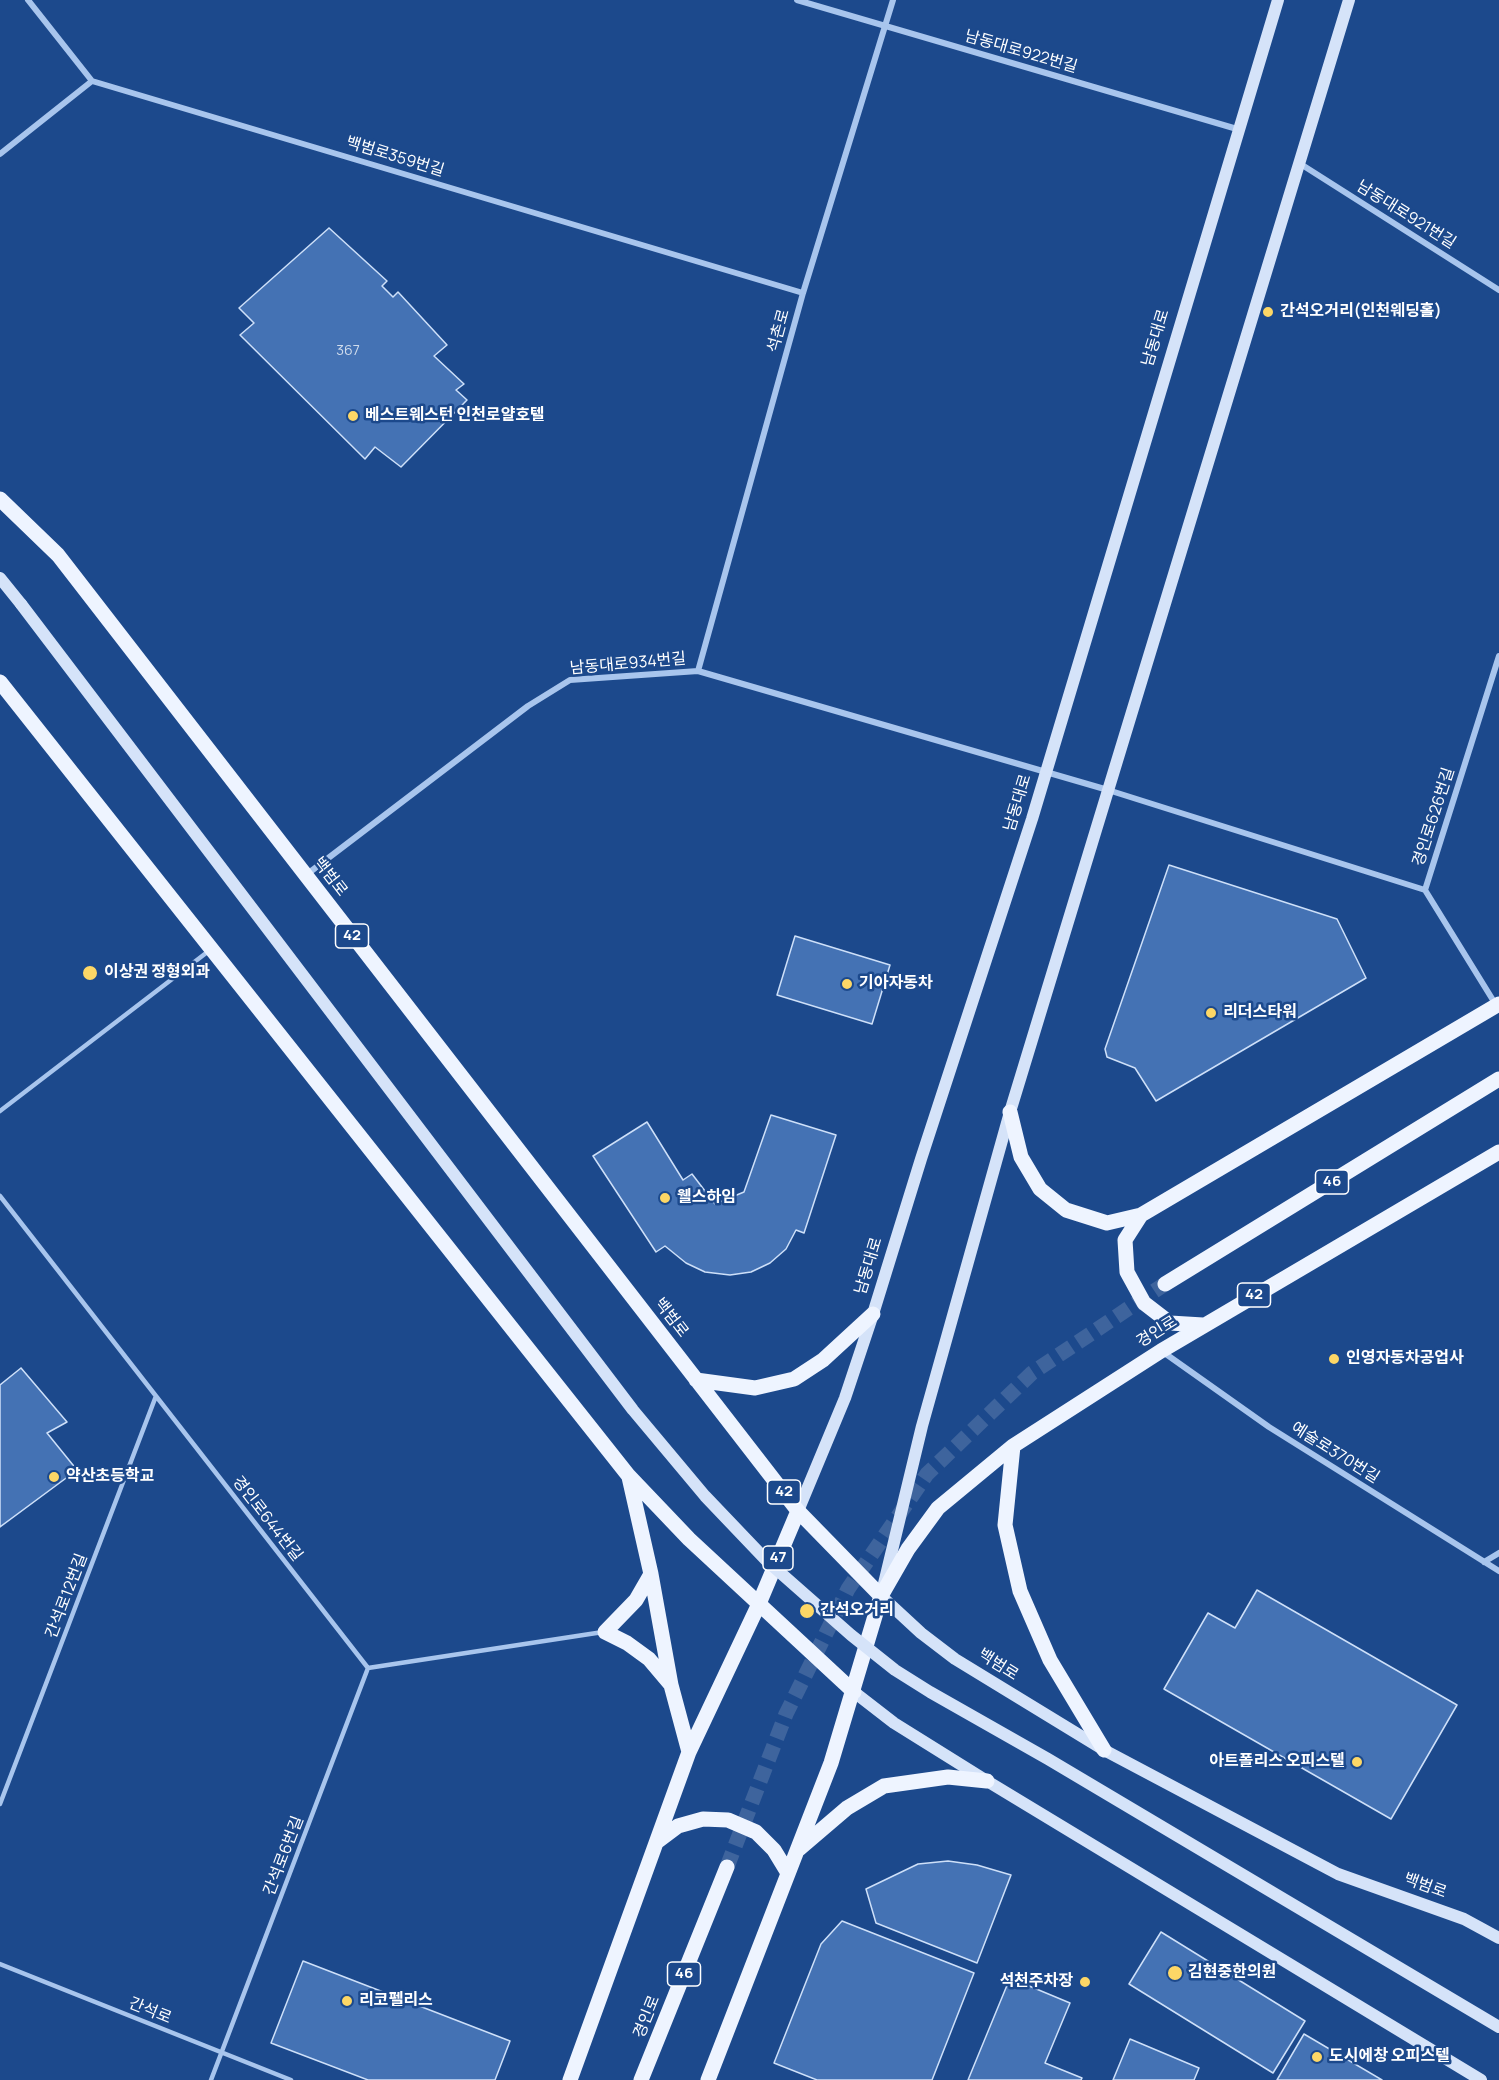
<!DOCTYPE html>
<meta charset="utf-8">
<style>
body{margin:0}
canvas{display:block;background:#1c498c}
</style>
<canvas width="1499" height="2080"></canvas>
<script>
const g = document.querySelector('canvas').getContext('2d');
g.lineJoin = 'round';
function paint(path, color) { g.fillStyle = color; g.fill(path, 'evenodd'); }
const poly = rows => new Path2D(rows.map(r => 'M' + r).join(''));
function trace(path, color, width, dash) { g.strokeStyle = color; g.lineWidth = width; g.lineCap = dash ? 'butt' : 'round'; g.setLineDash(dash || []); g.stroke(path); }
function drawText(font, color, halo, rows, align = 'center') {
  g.font = font + ' Manrope,"Noto Sans KR",sans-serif'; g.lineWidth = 5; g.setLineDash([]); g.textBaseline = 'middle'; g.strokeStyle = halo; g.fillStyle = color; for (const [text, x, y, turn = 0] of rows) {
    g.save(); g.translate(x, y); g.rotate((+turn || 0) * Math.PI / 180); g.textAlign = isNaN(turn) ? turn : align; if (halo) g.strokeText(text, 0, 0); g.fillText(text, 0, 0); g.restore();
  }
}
const building = poly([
 [329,228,387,281,382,286,393,297,398,292,447,345,434,356,464,384,456,390,467,400,401,467,375,447,365,459,240,335,254,323,239,308,329,228],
 [1169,865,1337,919,1366,978,1156,1101,1135,1068,1107,1057,1105,1049,1169,865],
 [795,936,890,965,872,1024,777,995,795,936],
 [771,1115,836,1135,804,1233,796,1230,786,1249,770,1263,751,1272,730,1275,705,1272,686,1263,665,1246,656,1252,593,1156,647,1122,683,1180,692,1174,715,1204,744,1192,771,1115],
 [21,1368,67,1422,47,1433,77,1470,0,1527,0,1385,21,1368],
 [1257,1590,1457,1705,1391,1819,1164,1689,1208,1613,1235,1628,1257,1590],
 [948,1861,977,1865,1011,1875,977,1963,876,1923,866,1889,918,1864,948,1861],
 [842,1921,974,1973,932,2080,817,2080,774,2063,821,1944,842,1921],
 [1161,1932,1305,2021,1273,2073,1129,1984,1161,1932],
 [303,1961,510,2041,495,2080,368,2080,271,2043,303,1961],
 [1010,1978,1070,2003,1045,2063,1082,2078,1081,2080,968,2080,1010,1978],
 [1304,2034,1382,2080,1277,2080,1304,2034],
 [1130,2039,1199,2068,1194,2080,1113,2080,1130,2039]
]);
paint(building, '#4472b4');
trace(building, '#cee0f9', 1.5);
trace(poly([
 [727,1867,786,1714,848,1589,927,1474,1032,1373,1165,1284]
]), '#3e649d', 15, [15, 8]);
trace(poly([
 [0,1111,210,950],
 [0,1196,368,1668],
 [368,1668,603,1632],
 [0,1804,156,1396],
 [0,1964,291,2080],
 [211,2080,368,1668]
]), '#a8c5ed', 4.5);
trace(poly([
 [28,0,92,81],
 [797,0,1237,129],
 [92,81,803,293],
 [0,154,92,81],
 [1299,163,1499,290],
 [698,671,803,293,893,0],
 [306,875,528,706,570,680,698,671,1108,790,1425,890],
 [1496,1005,1425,890,1499,656],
 [1163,1352,1269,1427,1499,1571],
 [1484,1562,1499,1553]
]), '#a8c5ed', 6);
trace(poly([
 [1349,0,1010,1112,922,1426,881,1596,921,1633,955,1659,1104,1750,1338,1874,1464,1919,1499,1938],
 [0,578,21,604],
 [798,1511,845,1398,873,1314,921,1159,1032,819,1278,0],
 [854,1692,894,1723,987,1781,1481,2080]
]), '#d5e3f9', 12);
trace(poly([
 [0,499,58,555,798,1511,881,1596],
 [0,682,628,1475,689,1539,854,1692],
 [1010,1112,1021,1157,1040,1189,1066,1210,1107,1223,1141,1215,1499,1004],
 [1141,1215,1125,1240,1127,1272,1144,1303,1170,1323,1203,1325],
 [1165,1284,1499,1079],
 [696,1380,755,1388,794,1379,823,1360,873,1314],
 [1013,1446,1005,1525,1020,1591,1050,1660,1104,1750],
 [629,1477,651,1574,671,1685,689,1752],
 [651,1574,636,1600,605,1632,627,1643,649,1659,671,1685],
 [658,1841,678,1826,703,1819,728,1820,756,1832,774,1850,788,1873],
 [799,1849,847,1808,884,1786,948,1777,987,1781],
 [570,2080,689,1752,758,1606,798,1511],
 [641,2080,727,1867],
 [708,2080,831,1763,881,1596,908,1549,938,1508,1013,1446,1161,1351,1499,1152]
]), '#eef4ff', 15);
trace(poly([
 [21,604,633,1410,705,1496,767,1561,851,1635,895,1670,930,1692,1048,1759,1499,2027]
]), '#d5e3f9', 12);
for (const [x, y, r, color] of [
 [1268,312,6,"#fdd766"],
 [353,416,6,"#fdd766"],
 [90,973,8,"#fdd766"],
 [847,984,6,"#fdd766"],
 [1211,1013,6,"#fdd766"],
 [665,1198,6,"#fdd766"],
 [1334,1359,6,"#fdd766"],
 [54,1477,6,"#fdd766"],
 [807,1611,8,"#fdd766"],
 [1357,1762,6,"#fdd766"],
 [1175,1973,8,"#fdd766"],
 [1085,1982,6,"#fdd766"],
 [347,2001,6,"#fdd766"],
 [1317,2057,6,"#fdd766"]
]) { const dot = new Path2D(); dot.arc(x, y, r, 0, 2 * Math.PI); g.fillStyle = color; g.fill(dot); trace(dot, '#1c498c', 2); }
drawText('14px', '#d0dcec', null, [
 ["367",348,351]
]);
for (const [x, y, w] of [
 [352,936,33],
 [1332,1182,33],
 [1254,1295,33],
 [784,1492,33],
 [778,1558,30],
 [684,1974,33]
]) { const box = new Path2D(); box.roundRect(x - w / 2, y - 12, w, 24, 4.5); g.fillStyle = '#1c498c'; g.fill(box); trace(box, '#fff', 1.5); }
drawText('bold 15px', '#fff', null, [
 ["42",352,936],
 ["46",1332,1182],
 ["42",1254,1295],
 ["42",784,1492],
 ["47",778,1558],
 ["46",684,1974]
]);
drawText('16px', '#fff', '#1c498c', [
 ["남동대로922번길",1021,52,16],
 ["백범로359번길",395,157,17],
 ["남동대로921번길",1406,215,32],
 ["석촌로",779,331,-75],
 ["남동대로",1156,338,-73],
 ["남동대로934번길",628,664,-5],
 ["남동대로",1018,803,-73],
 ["경인로626번길",1434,817,-72],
 ["백범로",330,877,52],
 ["남동대로",869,1266,-73],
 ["백범로",671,1318,52],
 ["경인로",1157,1332,-32],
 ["예술로370번길",1335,1453,32],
 ["경인로644번길",267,1519,52],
 ["간석로12번길",67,1596,-69],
 ["백범로",998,1665,32],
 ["간석로6번길",284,1856,-69],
 ["백범로",1425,1886,20],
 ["간석로",150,2011,22],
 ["경인로",647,2017,-68]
]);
drawText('bold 16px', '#fff', '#1c498c', [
 ["간석오거리(인천웨딩홀)",1280,312],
 ["베스트웨스턴 인천로얄호텔",365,416],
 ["이상권 정형외과",104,973],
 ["기아자동차",859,984],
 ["리더스타워",1223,1013],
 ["웰스하임",677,1198],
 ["인영자동차공업사",1346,1359],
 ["약산초등학교",66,1477],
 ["간석오거리",820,1611],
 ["아트폴리스 오피스텔",1345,1762,"right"],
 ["김현중한의원",1188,1973],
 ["석천주차장",1073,1982,"right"],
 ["리코펠리스",359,2001],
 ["도시에창 오피스텔",1329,2057]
], 'left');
</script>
